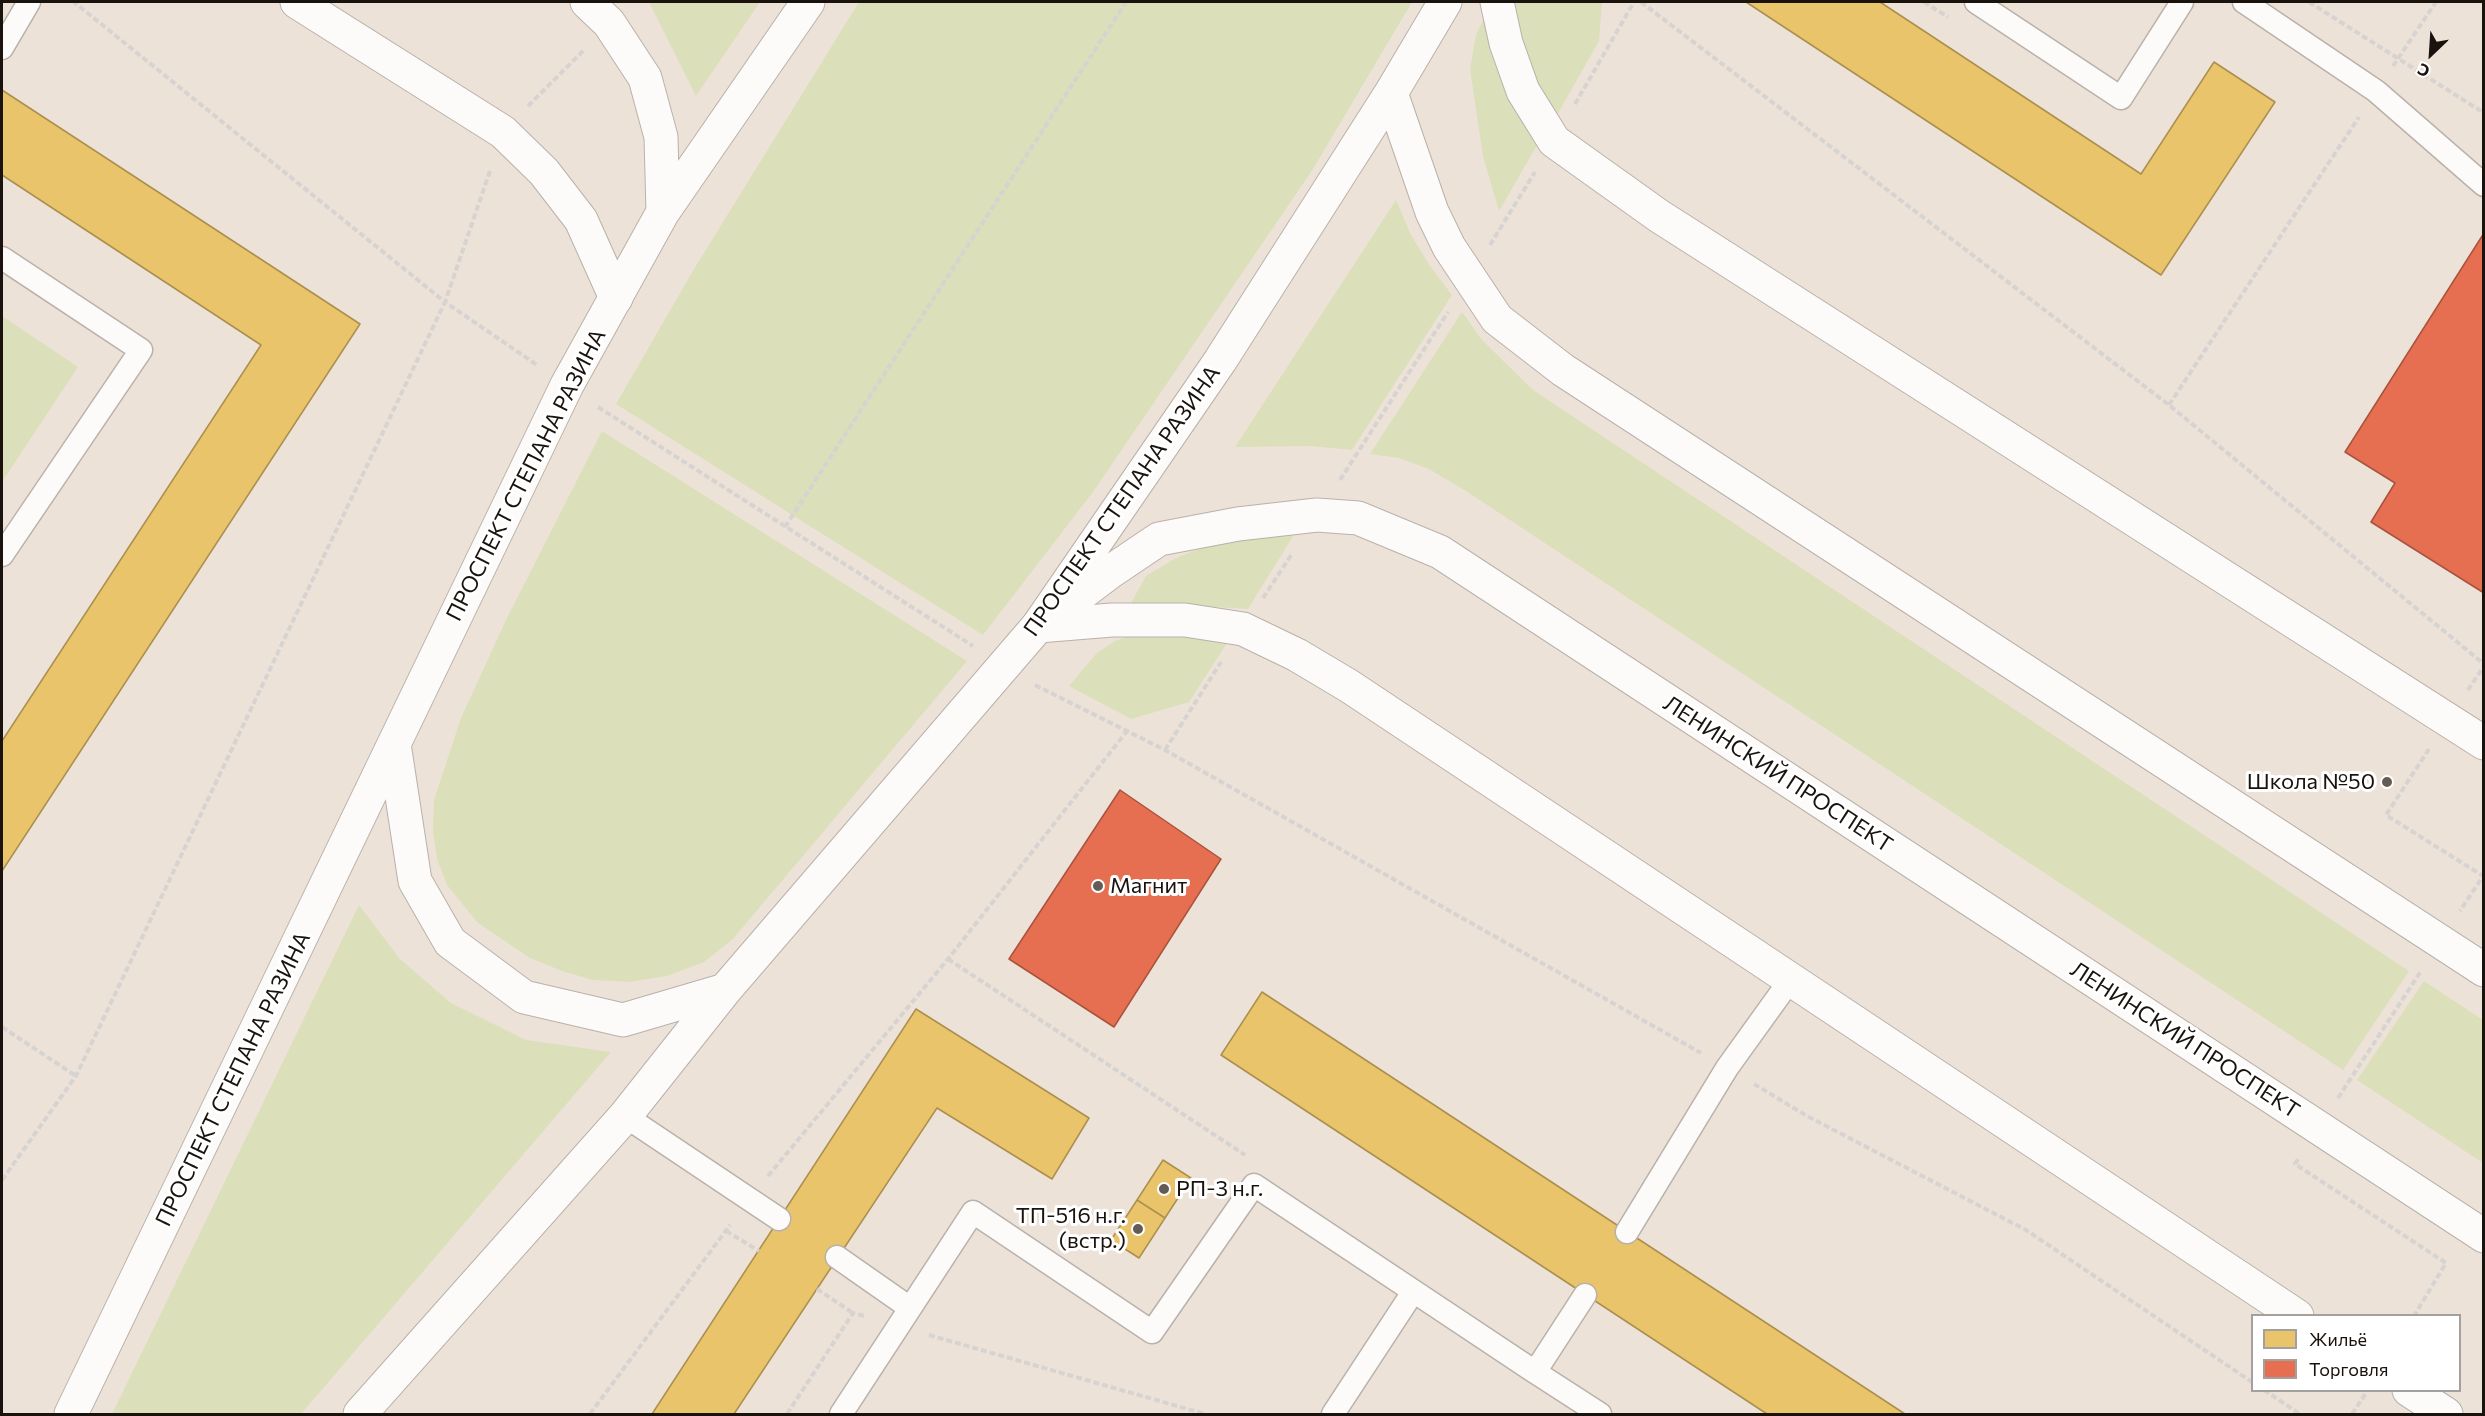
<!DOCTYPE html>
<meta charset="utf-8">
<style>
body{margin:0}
#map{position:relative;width:2485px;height:1416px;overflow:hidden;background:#ede2d8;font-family:Commissioner,sans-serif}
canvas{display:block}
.frame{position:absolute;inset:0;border:3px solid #19120d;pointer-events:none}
.legend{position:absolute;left:2251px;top:1314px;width:210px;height:78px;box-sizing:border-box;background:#fff;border:2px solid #a3a09e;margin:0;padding:8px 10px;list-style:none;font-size:18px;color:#19120d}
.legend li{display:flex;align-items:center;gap:12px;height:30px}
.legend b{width:30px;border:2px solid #a3a09e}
.north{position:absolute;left:2401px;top:24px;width:60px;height:60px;-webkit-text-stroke:4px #fff;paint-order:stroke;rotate:205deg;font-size:16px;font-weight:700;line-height:24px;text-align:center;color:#19120d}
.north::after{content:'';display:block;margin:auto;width:21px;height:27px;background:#19120d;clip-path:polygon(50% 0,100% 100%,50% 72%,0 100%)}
</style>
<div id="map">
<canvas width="2485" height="1416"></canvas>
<div class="frame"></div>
<ul class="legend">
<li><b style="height:16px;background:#e9c46a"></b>Жильё</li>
<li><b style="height:16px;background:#e76f51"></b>Торговля</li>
</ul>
<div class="north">С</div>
</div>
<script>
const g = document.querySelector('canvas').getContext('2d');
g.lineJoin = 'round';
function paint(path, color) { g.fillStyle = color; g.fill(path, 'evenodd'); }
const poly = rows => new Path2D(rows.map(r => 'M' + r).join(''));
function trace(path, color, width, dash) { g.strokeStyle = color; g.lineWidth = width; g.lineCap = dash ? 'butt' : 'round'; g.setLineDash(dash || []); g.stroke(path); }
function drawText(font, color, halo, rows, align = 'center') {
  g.font = font + ' Commissioner,sans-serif'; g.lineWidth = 6; g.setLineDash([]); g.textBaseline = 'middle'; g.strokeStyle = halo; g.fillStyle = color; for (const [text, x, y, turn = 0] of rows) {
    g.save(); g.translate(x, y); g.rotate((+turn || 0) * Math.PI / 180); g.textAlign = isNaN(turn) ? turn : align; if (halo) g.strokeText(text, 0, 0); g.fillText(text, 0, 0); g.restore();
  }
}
paint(poly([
 [649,2,760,2,696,96],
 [859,2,1412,2,1313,169,1093,492,983,635,616,404,694,269],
 [1510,2,1602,3,1599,41,1557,115,1532,79],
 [1487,12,1539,142,1499,211,1483,156,1470,69,1476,35],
 [1396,200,1411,235,1430,266,1452,295,1352,450,1310,446,1235,447],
 [1462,312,1482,340,1533,390,2409,971,2343,1070,1466,491,1429,469,1399,458,1370,454],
 [2,316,78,367,2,482],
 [602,431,967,661,733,939,704,962,667,976,629,982,593,980,562,971,530,958,478,923,447,885,437,859,433,832,434,800,461,718,506,620],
 [1295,533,1248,609,1169,604,1126,612,1146,576,1176,558,1212,544],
 [1135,634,1199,636,1227,643,1189,702,1131,719,1069,686,1097,653,1115,641],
 [359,905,400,959,451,1003,526,1040,611,1052,301,1414,112,1414],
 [2424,981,2483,1020,2483,1163,2357,1080]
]), '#dbdfba');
const homes = poly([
 [1746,2,1880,2,2141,174,2214,62,2275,102,2161,275,1746,2],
 [2,90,360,324,2,871,2,741,261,345,2,175,2,90],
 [1262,992,1905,1414,1767,1414,1221,1055,1262,992],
 [916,1009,1089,1118,1052,1179,937,1108,734,1414,652,1414,916,1009],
 [1163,1160,1191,1178,1165,1218,1137,1200,1163,1160],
 [1137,1200,1165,1218,1139,1258,1111,1240,1137,1200]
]);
paint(homes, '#e9c46a');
trace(homes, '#ab8f4e', 1.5);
const shops = poly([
 [2484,233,2484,593,2371,522,2395,483,2345,452,2484,233],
 [1120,790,1221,859,1114,1027,1009,959,1120,790]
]);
paint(shops, '#e76f51');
trace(shops, '#a9533d', 1.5);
const service = poly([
 [1976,2,2121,98,2182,2],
 [2244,2,2376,91,2484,185],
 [2,48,29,2],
 [2,258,141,350,2,555],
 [625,1116,779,1219],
 [1627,1232,1727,1068,1791,979],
 [837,1257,910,1308],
 [1585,1295,1535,1372,1600,1414],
 [841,1414,973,1212,1152,1332,1254,1185,1535,1372],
 [1333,1414,1413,1292]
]);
const minor = poly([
 [297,2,503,132,544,172,581,220,616,298],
 [1497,2,1506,43,1523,91,1554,141,1659,216,2484,743],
 [1038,626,1112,620,1185,620,1243,629,1297,655,1349,686,2297,1316],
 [2409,1390,2446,1414]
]);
const secondary = poly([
 [587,2,609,23,645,78,661,137,663,212],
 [1391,93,1432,212,1449,247,1497,319,1563,370,2484,970],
 [1061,609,1110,572,1159,539,1238,524,1317,515,1358,518,1440,552,2484,1236],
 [394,744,415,881,450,942,524,997,623,1020,725,990],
 [71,1414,567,385,663,212,808,2],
 [360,1414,625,1116,725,990,1038,626,1220,361,1391,93,1445,2]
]);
trace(service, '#b9b1aa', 25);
trace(minor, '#b9b1aa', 35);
trace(secondary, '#b9b1aa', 35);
trace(poly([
 [1641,2,2169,405,2484,664],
 [1924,2,1948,17],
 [2309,2,2484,113],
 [2393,66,2436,2],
 [1575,104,1634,2],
 [528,106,584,50],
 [490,171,445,302,537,365],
 [1490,245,1535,172],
 [2169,405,2359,117],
 [598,407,973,646],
 [1340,480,1448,312],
 [785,527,1126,2],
 [1263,598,1292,554],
 [1035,685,1165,750,1701,1053],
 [2468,690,2484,666],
 [2429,749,2386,815,2483,876,2460,911],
 [1165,750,1221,662],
 [948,959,1245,1155],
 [2,1027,76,1076],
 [1754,1084,1807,1116,2026,1230,2252,1382],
 [2338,1098,2421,971],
 [2298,1159,2295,1164,2446,1263,2414,1316],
 [768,1176,948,959,1127,731],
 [2,1180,76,1076,445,302,74,2],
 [726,1231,759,1251],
 [817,1289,853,1313],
 [929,1335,1205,1414],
 [2264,1390,2300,1414],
 [590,1414,730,1225],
 [787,1414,853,1313,864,1316],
 [2352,1414,2368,1390]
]), '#d6d3d0', 4, [6, 3]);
trace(service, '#fcfbf9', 22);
trace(minor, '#fcfbf9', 33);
trace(secondary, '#fcfbf9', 33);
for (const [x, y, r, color] of [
 [2387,782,6,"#635b54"],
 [1098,886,6,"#635b54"],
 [1164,1189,6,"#635b54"],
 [1138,1229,6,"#635b54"]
]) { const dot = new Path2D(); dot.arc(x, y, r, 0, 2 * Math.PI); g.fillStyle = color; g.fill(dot); trace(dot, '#fff', 2); }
drawText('22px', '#19120d', '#fff', [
 ["ПРОСПЕКТ СТЕПАНА РАЗИНА",526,475,-63],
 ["ПРОСПЕКТ СТЕПАНА РАЗИНА",1122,501,-55],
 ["ЛЕНИНСКИЙ ПРОСПЕКТ",1778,774,33],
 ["ЛЕНИНСКИЙ ПРОСПЕКТ",2185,1040,33],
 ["ПРОСПЕКТ СТЕПАНА РАЗИНА",233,1079,-64]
]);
drawText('22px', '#19120d', '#fff', [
 ["Школа №50",2375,782],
 ["Магнит",1110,886,"left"],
 ["РП-3 н.г.",1176,1189,"left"],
 ["ТП-516 н.г.",1126,1216],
 ["(встр.)",1126,1241]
], 'right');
</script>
